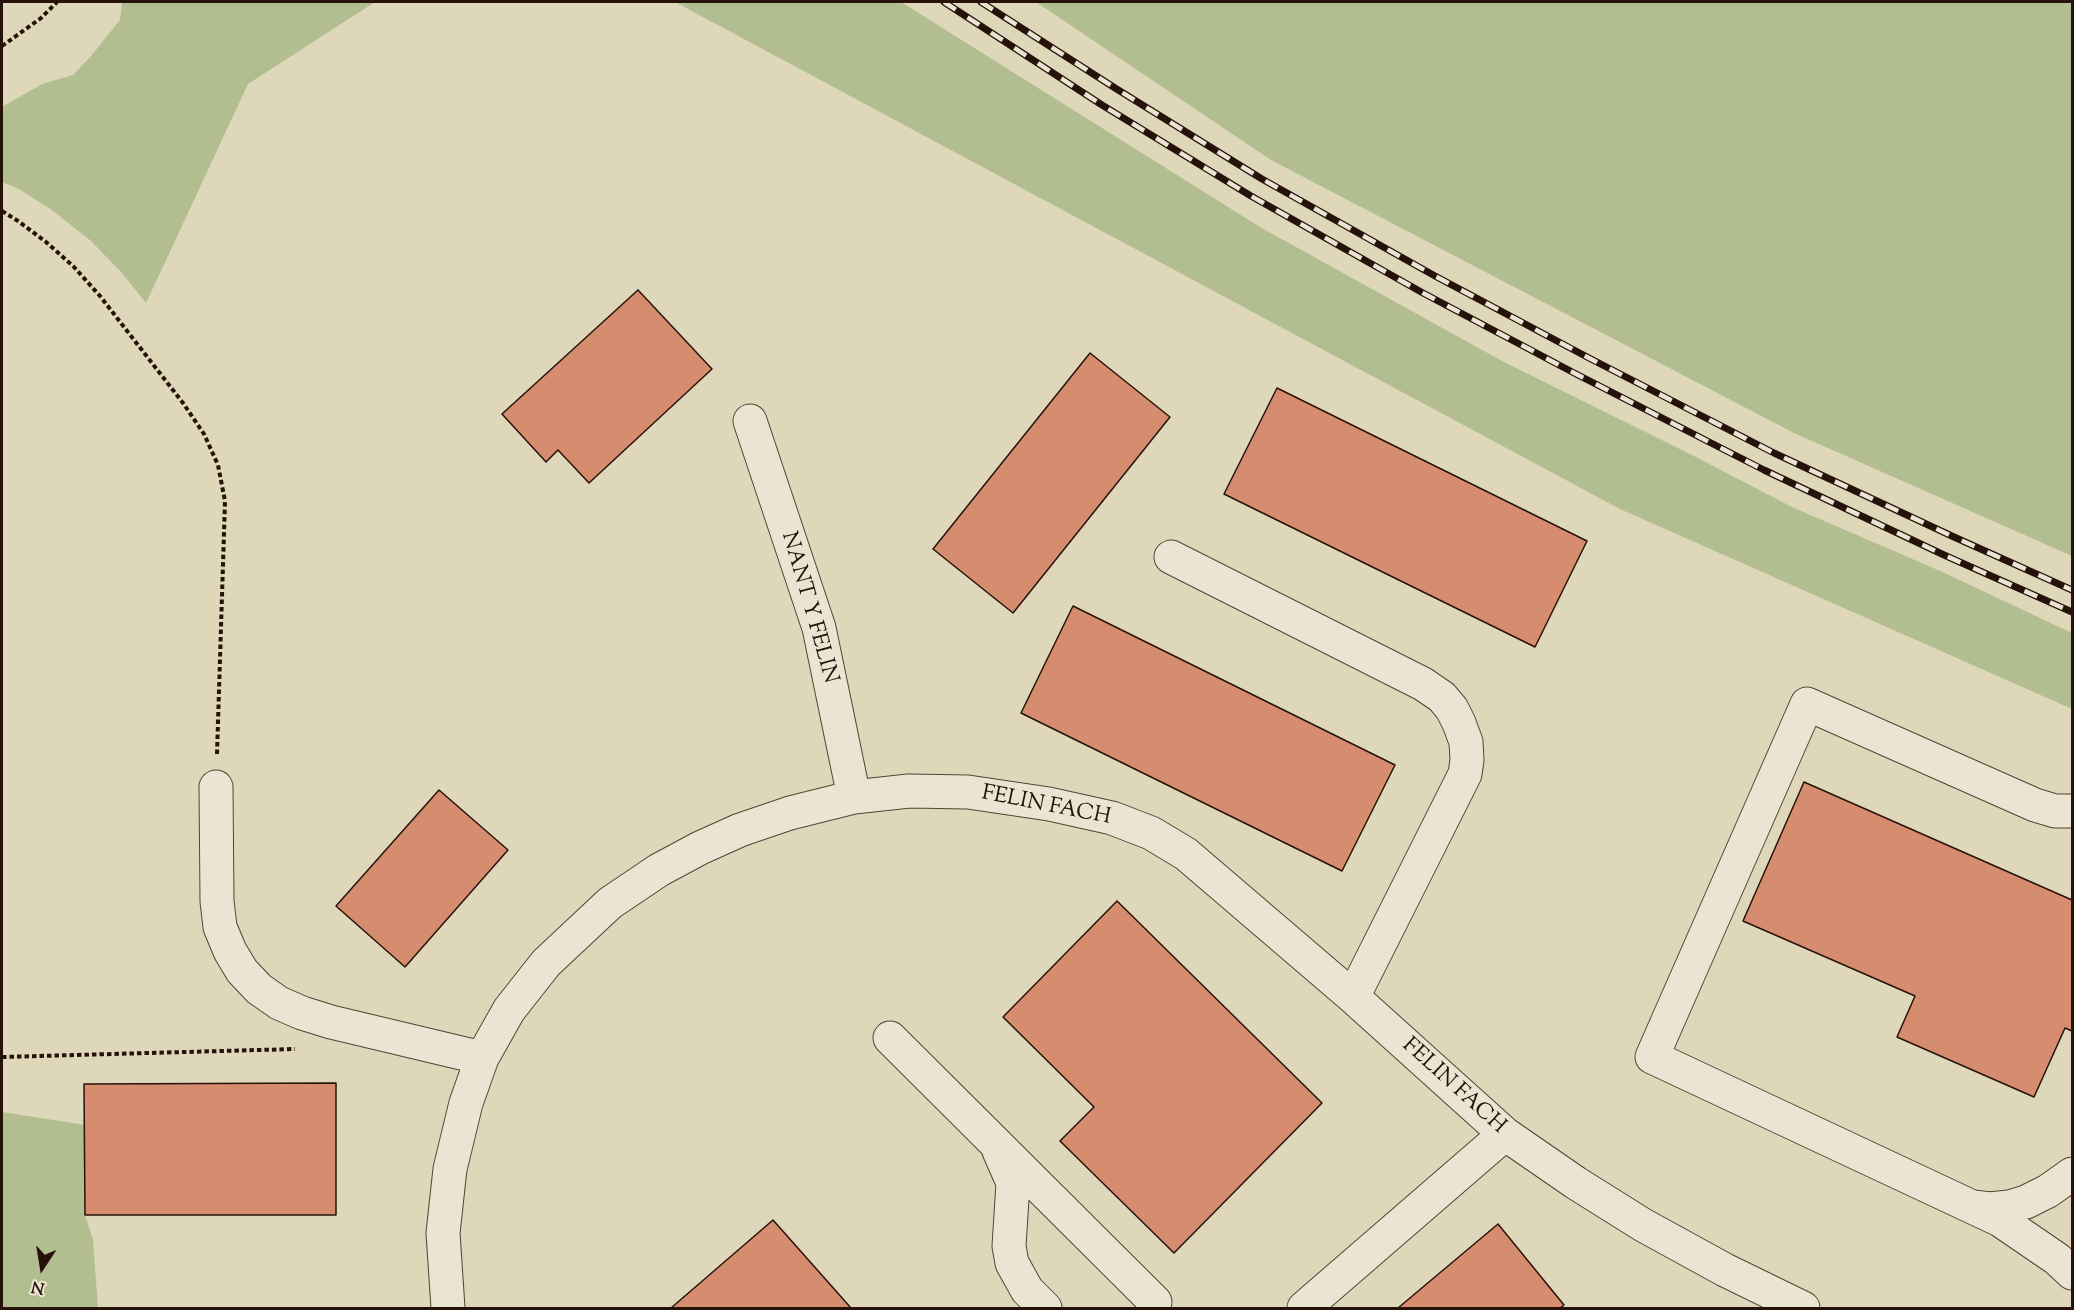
<!DOCTYPE html>
<style>
body{margin:0}
#map{position:relative;width:2074px;height:1310px;overflow:hidden;background:#dfd7b9;font-family:"Sorts Mill Goudy",serif}
canvas{display:block}
.frame{position:absolute;inset:0;border:3px solid #27120a;pointer-events:none}
.north{position:absolute;left:12px;top:1238px;width:60px;height:60px;-webkit-text-stroke:4px #eae5d2;paint-order:stroke;rotate:192deg;font-size:16px;font-weight:700;line-height:24px;text-align:center;color:#27120a}
.north::after{content:'';display:block;margin:auto;width:21px;height:27px;background:#27120a;clip-path:polygon(50% 0,100% 100%,50% 72%,0 100%)}
</style>
<div id="map">
<canvas width="2074" height="1310"></canvas>
<div class="frame"></div>
<div class="north">N</div>
</div>
<script>
const g = document.querySelector('canvas').getContext('2d');
g.lineJoin = 'round';
function paint(path, color) { g.fillStyle = color; g.fill(path, 'evenodd'); }
const poly = rows => new Path2D(rows.map(r => 'M' + r).join(''));
function trace(path, color, width, dash) { g.strokeStyle = color; g.lineWidth = width; g.lineCap = dash ? 'butt' : 'round'; g.setLineDash(dash || []); g.stroke(path); }
function drawText(font, color, halo, rows, align = 'center') {
  g.font = font + ' "Sorts Mill Goudy",serif'; g.lineWidth = 5; g.setLineDash([]); g.textBaseline = 'middle'; g.strokeStyle = halo; g.fillStyle = color; for (const [text, x, y, turn = 0] of rows) {
    g.save(); g.translate(x, y); g.rotate((+turn || 0) * Math.PI / 180); g.textAlign = isNaN(turn) ? turn : align; if (halo) g.strokeText(text, 0, 0); g.fillText(text, 0, 0); g.restore();
  }
}
paint(poly([
 [122,2,375,2,248,84,146,303,122,273,91,241,52,210,19,189,2,182,2,107,42,84,73,75,91,56,120,20],
 [675,2,901,2,1260,227,1502,361,1690,454,1794,508,1938,570,2072,633,2072,709,1620,509],
 [1036,2,2072,2,2072,556,1794,433,1271,160],
 [2,1112,85,1125,85,1215,93,1240,98,1308,2,1308]
]), '#b2be8f');
const building = poly([
 [638,290,712,369,589,483,558,450,546,462,502,414,638,290],
 [1090,353,1170,417,1013,613,933,549,1090,353],
 [1277,388,1587,541,1535,647,1224,494,1277,388],
 [1073,606,1395,765,1342,871,1021,713,1073,606],
 [1804,782,2072,900,2072,1031,2065,1028,2034,1097,1897,1037,1915,996,1743,921,1804,782],
 [439,790,508,850,405,967,336,906,439,790],
 [1117,901,1322,1103,1174,1253,1060,1141,1094,1107,1003,1017,1117,901],
 [336,1083,336,1215,85,1215,84,1084,336,1083],
 [773,1220,851,1308,671,1308,773,1220],
 [1498,1224,1564,1305,1560,1308,1398,1308,1498,1224]
]);
paint(building, '#d68d6f');
trace(building, '#27120a', 1.5);
const minor = poly([
 [750,421,819,628,854,797],
 [1171,557,1423,684,1442,697,1452,709,1459,723,1466,742,1467,760,1465,774,1353,997],
 [216,787,217,901,220,927,230,951,242,971,259,989,279,1003,302,1013,331,1022,482,1058],
 [2072,811,2055,811,2035,805,1807,704,1652,1057,2000,1220,2057,1259,2072,1273],
 [890,1038,1155,1302],
 [999,1151,1013,1183,1009,1246,1012,1263,1027,1290,1045,1308],
 [1973,1207,1990,1209,2009,1207,2026,1202,2048,1191,2072,1174],
 [448,1308,443,1233,450,1169,466,1103,482,1058,509,1010,546,963,610,903,659,870,700,848,740,830,790,813,854,797,909,791,968,792,1049,804,1112,818,1151,833,1186,854,1353,997,1505,1134,1576,1183,1643,1225,1725,1270,1803,1308],
 [1304,1308,1505,1134]
]);
trace(minor, '#554336', 35);
trace(poly([
 [2,46,41,18,57,2],
 [2,211,18,221,46,242,74,267,100,296,183,403,204,434,218,465,225,501,217,754],
 [2,1057,295,1049]
]), '#27120a', 4, [4.5, 3]);
trace(minor, '#eae5d2', 33);
const rail = poly([
 [944,2,1102,105,1251,196,1423,293,1578,375,1764,470,1944,555,2072,612],
 [981,2,1115,88,1262,179,1435,276,1589,358,1774,453,1954,537,2072,590]
]);
trace(rail, '#27120a', 7);
trace(rail, '#eae5d2', 4.5, [14]);
drawText('22px', '#27120a', '#eae5d2', [
 ["NANT Y FELIN",808,608,74],
 ["FELIN FACH",1046,807,11],
 ["FELIN FACH",1453,1087,42]
]);
</script>
